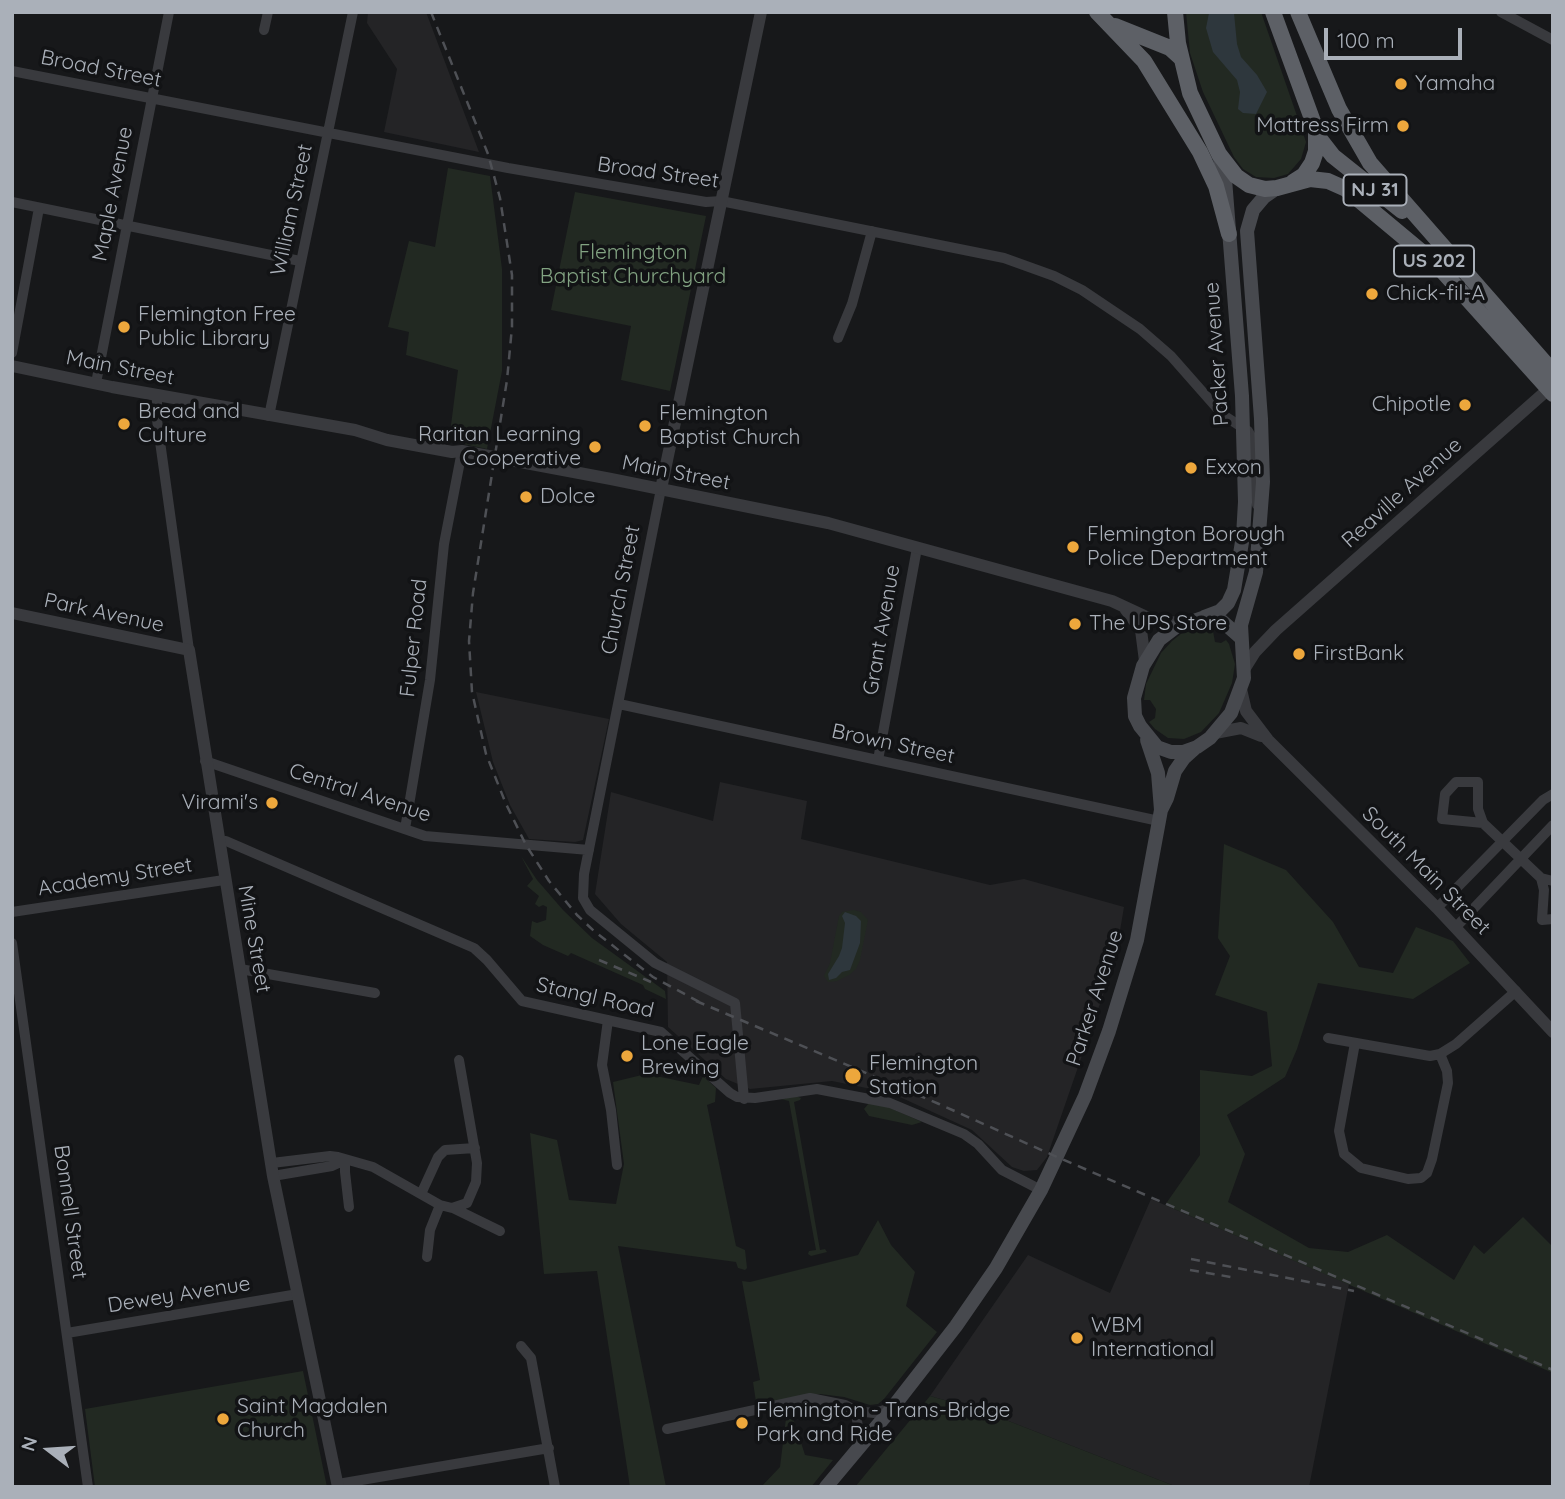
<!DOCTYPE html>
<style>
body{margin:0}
#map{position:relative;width:1565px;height:1499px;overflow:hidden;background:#17181a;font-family:Quicksand,sans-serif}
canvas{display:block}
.frame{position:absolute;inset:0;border:14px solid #aab0b9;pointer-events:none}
.north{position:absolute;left:14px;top:1415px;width:70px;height:70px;-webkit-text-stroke:5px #121315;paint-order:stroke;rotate:287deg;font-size:19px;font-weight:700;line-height:28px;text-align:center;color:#aab0b9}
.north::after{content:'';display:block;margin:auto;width:24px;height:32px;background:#aab0b9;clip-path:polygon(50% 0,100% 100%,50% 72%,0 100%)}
.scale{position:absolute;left:1324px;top:28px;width:138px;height:32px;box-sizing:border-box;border:4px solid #aab0b9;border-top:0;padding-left:9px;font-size:21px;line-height:24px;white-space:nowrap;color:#aab0b9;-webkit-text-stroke:5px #121315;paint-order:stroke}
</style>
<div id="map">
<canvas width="1565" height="1499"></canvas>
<div class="frame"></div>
<div class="north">N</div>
<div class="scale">100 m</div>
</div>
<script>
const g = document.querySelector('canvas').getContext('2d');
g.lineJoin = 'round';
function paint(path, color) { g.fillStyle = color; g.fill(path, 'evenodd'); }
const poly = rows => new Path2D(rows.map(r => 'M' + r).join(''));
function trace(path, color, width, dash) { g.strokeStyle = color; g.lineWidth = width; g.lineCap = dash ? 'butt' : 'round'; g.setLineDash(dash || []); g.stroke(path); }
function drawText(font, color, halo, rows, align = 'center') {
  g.font = font + ' Quicksand,sans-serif'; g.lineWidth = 7; g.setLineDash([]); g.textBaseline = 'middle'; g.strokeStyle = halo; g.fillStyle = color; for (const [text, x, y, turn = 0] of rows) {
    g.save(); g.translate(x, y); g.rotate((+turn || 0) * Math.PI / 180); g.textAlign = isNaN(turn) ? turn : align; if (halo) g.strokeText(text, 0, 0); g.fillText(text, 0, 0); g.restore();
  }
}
paint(poly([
 [368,12,426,12,479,152,384,132,397,69,367,23],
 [476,692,609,719,583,840,575,842,529,839,510,805,493,762],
 [720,782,807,801,801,839,990,885,1024,879,1124,907,1115,960,1047,1157,1037,1170,1024,1171,1012,1167,972,1130,891,1093,832,1081,750,1089,726,1079,668,1027,667,962,621,924,595,894,611,792,713,821],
 [1151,1199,1349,1284,1309,1487,1177,1487,983,1411,930,1396,1028,1255,1110,1293]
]), '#242426');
paint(poly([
 [1186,12,1261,12,1306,142,1301,159,1288,174,1274,178,1256,177,1243,169,1234,157,1203,92,1190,53],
 [448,168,490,176,502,269,502,371,487,449,449,441,458,370,406,355,409,332,388,327,409,241,435,247],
 [575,192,706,216,670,391,621,380,631,326,551,310],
 [1197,629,1213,631,1215,642,1221,643,1226,640,1229,644,1235,664,1232,683,1219,713,1201,732,1184,739,1168,738,1155,729,1149,722,1155,718,1156,709,1150,700,1144,700,1146,684,1161,653,1172,641,1182,633],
 [1224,844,1286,870,1333,922,1359,967,1393,973,1416,927,1453,941,1470,963,1413,999,1318,983,1297,1049,1285,1077,1227,1115,1245,1154,1228,1202,1309,1248,1348,1252,1387,1235,1454,1280,1474,1245,1484,1254,1523,1217,1553,1247,1553,1373,1165,1205,1200,1155,1200,1070,1252,1076,1272,1066,1267,1012,1215,995,1230,956,1218,938],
 [521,856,537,880,563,910,592,938,665,991,666,999,645,989,643,985,571,953,568,956,543,945,530,936,532,921,537,923,546,920,547,907,543,905,539,907,535,904,539,896,527,886,533,879],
 [854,910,861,912,868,920,860,960,856,969,849,975,837,981,828,982,824,976,830,963,839,916,842,912],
 [646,1074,699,1085,703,1076,716,1088,715,1102,707,1105,736,1246,745,1250,747,1268,745,1270,738,1268,736,1262,618,1246,666,1487,630,1487,597,1271,544,1274,530,1133,557,1140,569,1200,616,1204,624,1164,613,1082],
 [796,1096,801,1098,800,1100,794,1102,820,1250,825,1249,827,1252,811,1256,808,1254,809,1251,816,1250,789,1101,781,1099],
 [869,1103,888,1107,922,1122,912,1125,869,1116,864,1109],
 [878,1220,891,1245,915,1272,906,1306,937,1332,884,1399,878,1404,870,1405,844,1397,820,1394,760,1404,756,1402,753,1382,760,1380,742,1281,750,1282,858,1255],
 [303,1371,327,1487,95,1487,85,1409],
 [930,1396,983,1411,1177,1487,855,1487],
 [792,1415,805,1455,833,1460,811,1487,761,1487,780,1467,786,1418]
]), '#222922');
paint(poly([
 [1212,12,1234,13,1237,44,1241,57,1257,75,1267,92,1256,114,1243,113,1238,109,1240,92,1237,80,1213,52,1206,28,1209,13],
 [845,912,856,916,861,921,860,943,850,970,842,972,836,978,829,980,828,974,839,956,842,948,845,923,842,916]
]), '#2e373d');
trace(poly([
 [1501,12,1553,40],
 [264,30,268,12],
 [12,71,508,168,706,202,721,201,1004,258,1054,276,1082,290,1140,329,1171,356,1223,415,1248,431,1251,436,1254,491,1257,505],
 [12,202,300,261],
 [838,338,852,304,872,231],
 [12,353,39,208],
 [96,383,169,12],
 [157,394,157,420,189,650],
 [269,416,353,12],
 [661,489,584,874,583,898,590,910,655,963,735,1003,744,1099],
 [619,704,1159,821],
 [878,760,917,548],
 [205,761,425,836,589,850],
 [1456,782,1478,782,1478,809,1483,823,1442,819,1445,794,1456,782],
 [1483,823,1541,878],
 [405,829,430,680,444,544,462,451],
 [219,842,226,841,474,948,487,960,522,1001,661,1032,730,1093,737,1097,755,1098,817,1089,890,1103,964,1134,978,1144,1002,1170,1041,1190],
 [1553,881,1541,878,1544,890,1542,920,1553,919],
 [1437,908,1543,800,1553,794],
 [12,912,224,880],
 [1456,927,1553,825],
 [12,943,88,1487],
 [240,969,375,993],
 [608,1020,602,1065,611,1110,617,1165],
 [1328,1038,1430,1056,1440,1054,1456,1044,1516,991],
 [1355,1043,1339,1131,1344,1154,1361,1168,1408,1179,1421,1178,1427,1173,1432,1159,1448,1083,1447,1071,1440,1054],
 [345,1160,345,1172,349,1207],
 [272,1163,330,1156,338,1157,373,1167,440,1205,452,1208,467,1203,476,1182,477,1163,459,1060],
 [273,1176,332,1166,345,1160],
 [421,1194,438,1157,445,1150,475,1148],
 [453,1208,500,1231],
 [427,1257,430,1230,440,1205],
 [67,1333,298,1294],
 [521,1346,531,1358,555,1487],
 [856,1411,860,1446],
 [667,1429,810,1398,845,1405,856,1411,874,1413,891,1408],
 [338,1484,549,1448]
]), '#393a3e', 10);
trace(poly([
 [12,366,112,387,355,430,387,440,452,452,462,451,611,479,828,523,1112,601,1155,621,1183,623],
 [661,489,761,12],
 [1126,610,1141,630,1145,661],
 [12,613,189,650,273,1176,338,1487],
 [1245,668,1255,652,1276,630,1553,385],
 [1241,689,1246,711,1268,740,1437,908,1553,1032],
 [1215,733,1241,728,1261,736]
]), '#393a3e', 12);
trace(poly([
 [1204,617,1220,611,1228,603,1234,590,1243,536,1245,502,1242,396,1225,179,1219,155],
 [1240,637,1223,622,1202,618,1176,627,1159,640,1143,666,1134,698,1135,716,1140,726,1157,747,1171,752,1183,752,1197,747,1210,738,1231,713,1244,678,1241,625,1256,572,1263,482,1261,419,1247,231,1253,210,1264,197,1277,188],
 [1147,740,1158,773,1161,810],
 [826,1487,893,1407,956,1326,996,1268,1041,1190,1085,1096,1109,1031,1137,940,1161,810,1167,798,1175,771,1184,758,1194,749]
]), '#47494e', 14);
trace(poly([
 [1097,12,1144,61,1200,152,1216,186,1229,234],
 [1175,12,1178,43,1190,93,1219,154,1236,176,1249,185,1265,189,1277,188,1310,179,1328,181,1346,189,1436,264,1553,394],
 [1273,12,1319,138,1333,156,1402,211],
 [1298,12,1339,109,1370,163,1553,372],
 [1115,26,1170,48,1181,58],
 [1293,182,1304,175,1312,163,1316,151,1316,133]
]), '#5d6066', 16);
trace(poly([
 [431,12,488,154,500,198,512,275,512,327,507,380,473,593,469,641,472,692,486,754,506,804,526,845,549,881,577,915,594,931,653,977,705,1005],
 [599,960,651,982],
 [696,1001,939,1104,1057,1157,1553,1370],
 [1191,1259,1354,1291],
 [1190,1270,1231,1277]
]), '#4e5055', 2.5, [9, 7]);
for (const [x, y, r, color] of [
 [1401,84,7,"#eda73c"],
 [1403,126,7,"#eda73c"],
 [1372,294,7,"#eda73c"],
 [124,327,7,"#eda73c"],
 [1465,405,7,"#eda73c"],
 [124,424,7,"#eda73c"],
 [645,426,7,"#eda73c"],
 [595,447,7,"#eda73c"],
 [1191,468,7,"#eda73c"],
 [526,497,7,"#eda73c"],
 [1073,547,7,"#eda73c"],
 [1075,624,7,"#eda73c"],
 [1299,654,7,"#eda73c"],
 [272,803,7,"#eda73c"],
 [627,1056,7,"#eda73c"],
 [853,1076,9,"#eda73c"],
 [1077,1338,7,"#eda73c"],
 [223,1419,7,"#eda73c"],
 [742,1423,7,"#eda73c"]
]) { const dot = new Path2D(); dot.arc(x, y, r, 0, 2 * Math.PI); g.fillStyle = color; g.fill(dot); trace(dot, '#121315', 2.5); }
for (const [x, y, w] of [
 [1375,190,63],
 [1434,261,80]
]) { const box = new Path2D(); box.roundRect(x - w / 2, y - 15.5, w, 31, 5); g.fillStyle = '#121315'; g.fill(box); trace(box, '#aab0b9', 2); }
drawText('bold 19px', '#aab0b9', null, [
 ["NJ 31",1375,190],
 ["US 202",1434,261]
]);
drawText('21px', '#aab0b9', '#121315', [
 ["Broad Street",101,69,11],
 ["Broad Street",658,173,8],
 ["Maple Avenue",113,194,-79],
 ["William Street",292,210,-78],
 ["Packer Avenue",1217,354,-94],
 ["Main Street",120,368,11],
 ["Main Street",676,473,11],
 ["Reaville Avenue",1402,493,-42],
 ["Church Street",621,590,-79],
 ["Park Avenue",104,613,12],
 ["Grant Avenue",882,630,-80],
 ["Fulper Road",414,638,-84],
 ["Brown Street",893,744,12],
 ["Central Avenue",360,793,18],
 ["South Main Street",1426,871,45],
 ["Academy Street",115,877,-9],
 ["Mine Street",254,939,80],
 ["Stangl Road",595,998,13],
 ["Parker Avenue",1095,998,-72],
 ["Bonnell Street",70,1212,82],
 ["Dewey Avenue",179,1295,-9]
]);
drawText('21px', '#aab0b9', '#121315', [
 ["Yamaha",1415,84],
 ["Mattress Firm",1389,126,"right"],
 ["Chick-fil-A",1386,294],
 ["Flemington Free",138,315],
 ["Public Library",138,339],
 ["Chipotle",1451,405,"right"],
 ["Bread and",138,412],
 ["Culture",138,436],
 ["Flemington",659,414],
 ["Baptist Church",659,438],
 ["Raritan Learning",581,435,"right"],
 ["Cooperative",581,459,"right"],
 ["Exxon",1205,468],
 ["Dolce",540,497],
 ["Flemington Borough",1087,535],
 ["Police Department",1087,559],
 ["The UPS Store",1089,624],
 ["FirstBank",1313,654],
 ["Virami's",258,803,"right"],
 ["Lone Eagle",641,1044],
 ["Brewing",641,1068],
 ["Flemington",869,1064],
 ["Station",869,1088],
 ["WBM",1091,1326],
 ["International",1091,1350],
 ["Saint Magdalen",237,1407],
 ["Church",237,1431],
 ["Flemington - Trans-Bridge",756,1411],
 ["Park and Ride",756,1435]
], 'left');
drawText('21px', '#82a382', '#121315', [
 ["Flemington",633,253],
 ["Baptist Churchyard",633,277]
]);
</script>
